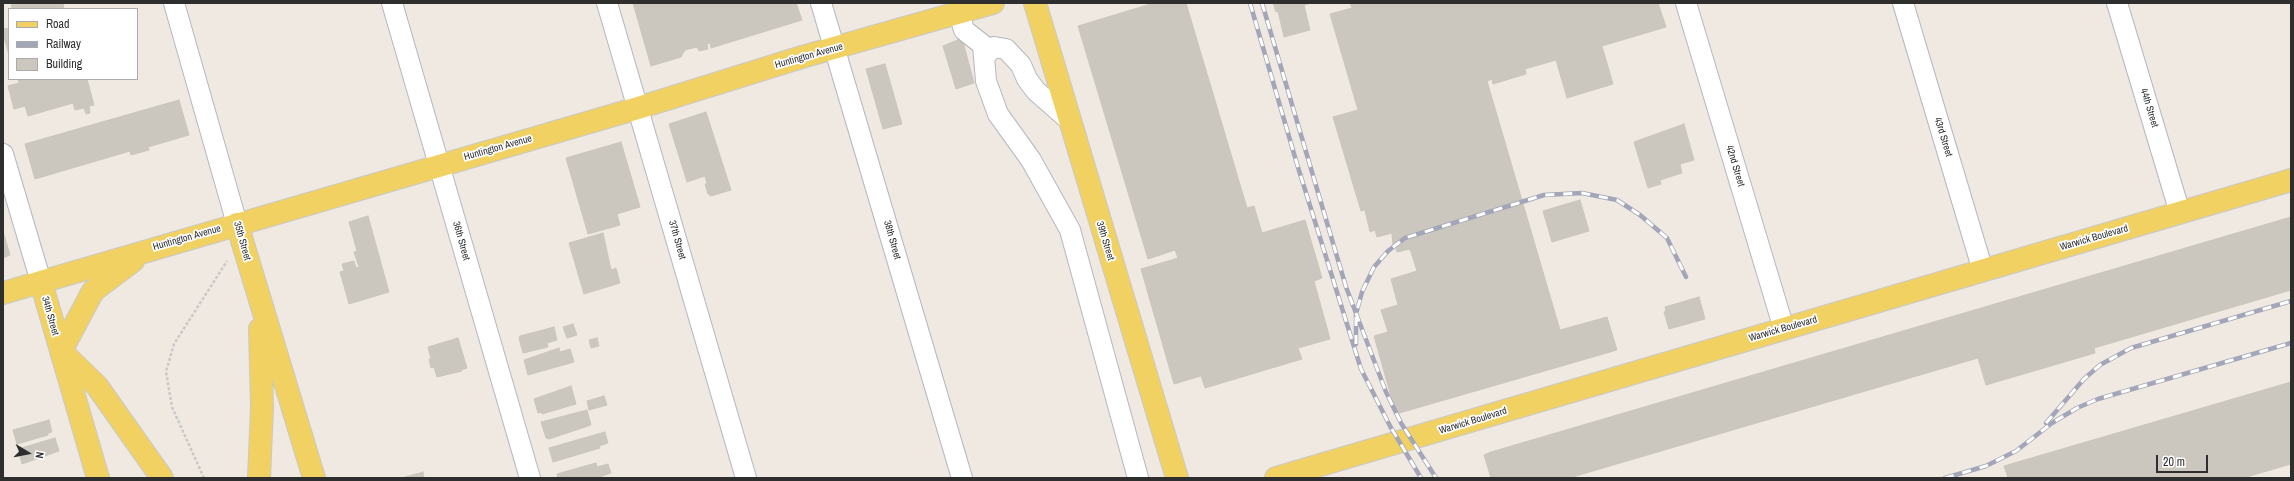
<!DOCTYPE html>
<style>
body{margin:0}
#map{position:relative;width:2294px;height:481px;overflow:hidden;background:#efe9e1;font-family:"Archivo Narrow",sans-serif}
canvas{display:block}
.frame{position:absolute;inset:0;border:4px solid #2e2e2e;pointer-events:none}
.legend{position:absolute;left:8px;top:8px;width:130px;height:72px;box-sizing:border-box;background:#fff;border:1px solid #ababab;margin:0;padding:5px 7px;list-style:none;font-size:12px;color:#2e2e2e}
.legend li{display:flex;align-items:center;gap:8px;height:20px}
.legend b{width:20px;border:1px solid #ababab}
.north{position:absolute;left:8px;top:433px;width:40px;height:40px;-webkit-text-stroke:3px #fff;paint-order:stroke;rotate:100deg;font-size:11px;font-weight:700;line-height:16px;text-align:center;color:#2e2e2e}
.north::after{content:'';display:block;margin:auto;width:14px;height:18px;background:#2e2e2e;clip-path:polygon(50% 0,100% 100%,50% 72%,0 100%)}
.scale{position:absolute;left:2156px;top:455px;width:52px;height:18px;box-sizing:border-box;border:2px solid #2e2e2e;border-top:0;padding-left:5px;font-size:12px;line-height:14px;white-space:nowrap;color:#2e2e2e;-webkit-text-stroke:3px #fff;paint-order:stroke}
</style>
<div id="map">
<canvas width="2294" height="481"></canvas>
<div class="frame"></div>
<ul class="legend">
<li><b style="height:5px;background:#f2d163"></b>Road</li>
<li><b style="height:5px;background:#a3a6b8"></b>Railway</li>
<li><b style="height:11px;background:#cbc7bf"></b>Building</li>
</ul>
<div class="north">N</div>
<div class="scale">20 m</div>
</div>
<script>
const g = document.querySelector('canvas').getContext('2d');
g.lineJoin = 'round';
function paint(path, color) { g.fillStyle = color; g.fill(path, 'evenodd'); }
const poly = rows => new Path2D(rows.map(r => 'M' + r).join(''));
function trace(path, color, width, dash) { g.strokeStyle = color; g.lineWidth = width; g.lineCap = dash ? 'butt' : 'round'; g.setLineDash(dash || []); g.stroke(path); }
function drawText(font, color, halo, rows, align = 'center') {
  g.font = font + ' "Archivo Narrow",sans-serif'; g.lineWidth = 3.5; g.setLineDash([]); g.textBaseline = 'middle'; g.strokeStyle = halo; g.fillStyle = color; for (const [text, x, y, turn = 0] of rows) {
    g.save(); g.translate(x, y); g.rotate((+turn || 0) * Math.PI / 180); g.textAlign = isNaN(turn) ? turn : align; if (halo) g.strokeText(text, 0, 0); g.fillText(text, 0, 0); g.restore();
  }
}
const building = poly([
 [18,3,63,3,64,9,12,9,11,5,18,3],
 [633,3,796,3,802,20,711,48,710,43,707,44,708,49,699,51,697,47,685,50,681,57,651,66,633,3],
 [1154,3,1186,3,1247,208,1254,206,1262,233,1305,220,1322,278,1314,281,1330,339,1298,348,1302,359,1205,388,1201,376,1174,384,1141,269,1178,258,1175,250,1148,259,1078,26,1154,3],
 [1273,3,1311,3,1304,5,1310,30,1284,37,1278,11,1276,12,1273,3],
 [1350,3,1658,3,1666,27,1602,46,1613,84,1567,98,1556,60,1525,69,1526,74,1493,84,1492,79,1487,81,1560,330,1607,317,1617,350,1396,414,1374,336,1388,332,1381,310,1398,305,1391,279,1417,271,1410,249,1397,252,1395,245,1393,246,1392,233,1377,237,1375,230,1370,232,1365,210,1361,211,1333,117,1358,110,1330,14,1352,8,1350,3],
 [9,28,9,55,3,34,3,29,9,28],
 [962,38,974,83,956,89,943,46,962,38],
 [885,64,902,124,883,129,866,69,885,64],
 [18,79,87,79,94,105,89,106,90,113,86,114,84,108,75,110,73,103,28,116,25,106,14,109,8,86,19,83,18,79],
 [179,100,189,135,148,147,149,150,131,155,130,151,35,179,25,144,179,100],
 [706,112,731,190,711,196,708,194,705,184,707,184,705,176,687,182,669,124,706,112],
 [1684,124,1694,160,1680,164,1682,173,1660,180,1661,184,1648,188,1634,142,1684,124],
 [621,142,640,207,617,214,620,225,588,234,566,158,621,142],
 [1580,200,1589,231,1552,242,1543,211,1580,200],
 [368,216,389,292,349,304,340,272,344,271,342,264,354,261,356,268,359,267,354,252,357,251,349,222,368,216],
 [2291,217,2291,290,2094,348,2095,353,1986,385,1978,358,1569,478,1491,478,1484,455,1491,452,2291,217],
 [3,231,10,255,3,258,3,231],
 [603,233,611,270,616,268,620,283,584,294,569,243,603,233],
 [1699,297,1705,319,1669,329,1664,312,1666,311,1665,307,1699,297],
 [573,324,577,335,567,338,563,327,573,324],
 [554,327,557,340,547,343,548,347,523,353,519,338,520,336,554,327],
 [458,338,467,368,461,370,462,371,437,377,434,367,431,368,429,359,431,359,428,347,458,338],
 [597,338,599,346,591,348,589,340,597,338],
 [559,348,560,352,570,349,574,362,528,375,524,360,559,348],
 [2291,382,2291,464,2243,478,2008,478,2004,466,2291,382],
 [571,386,576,404,542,414,542,412,538,413,534,399,571,386],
 [604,396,607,405,589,410,587,401,604,396],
 [587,410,591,425,549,439,546,438,541,422,587,410],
 [49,420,52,432,48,433,48,435,17,444,13,430,49,420],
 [605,432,608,443,599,446,600,448,553,462,549,448,605,432],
 [55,438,59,451,22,464,18,449,55,438],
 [596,463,597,467,608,464,611,473,596,478,558,478,557,474,596,463],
 [423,472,424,478,402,478,423,472]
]);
paint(building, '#cbc7bf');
trace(building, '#cbc5ba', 1);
const minor = poly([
 [174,3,237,224],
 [392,3,530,478],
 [607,3,746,478],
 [821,3,962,478],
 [1686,3,1784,329],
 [1903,3,1983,271],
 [2117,3,2180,213],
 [959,13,964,30,983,45,986,81,998,114,1031,160,1070,230,1138,478],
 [985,56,994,47,1006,49,1021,65,1027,79,1036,91,1069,120],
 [3,154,41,282]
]);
const major = poly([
 [1035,3,1177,478],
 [237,224,314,478],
 [41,282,98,478],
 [3,293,638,108,802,57,993,3],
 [61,351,97,386,162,478],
 [61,351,93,291,133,261],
 [259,478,262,407,260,329],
 [1276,478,2291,180]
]);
trace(minor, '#b4b7c1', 22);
trace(major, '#c9c9c9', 24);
trace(poly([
 [204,478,172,407,166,372,174,344,227,261]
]), '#c9c9c9', 2.5, [3, 2]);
trace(minor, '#fff', 20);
trace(major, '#f2d163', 22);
const rail = poly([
 [1250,3,1297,164,1361,369,1390,426,1421,478],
 [1262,3,1346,287,1386,392,1401,423,1436,478],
 [1356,344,1356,314,1362,292,1374,267,1388,251,1405,238,1544,195,1582,193,1617,200,1640,215,1667,238,1686,277],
 [2046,423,2084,379,2100,365,2131,348,2291,301],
 [1945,478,1986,466,2016,451,2052,423,2077,408,2098,399,2291,343]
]);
trace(rail, '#a3a6b8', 4.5);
trace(rail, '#fff', 3, [9]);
drawText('10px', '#2e2e2e', '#fff', [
 ["Huntington Avenue",809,56,-16],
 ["44th Street",2149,108,73],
 ["43rd Street",1943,137,73],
 ["Huntington Avenue",498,148,-16],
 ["42nd Street",1735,166,73],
 ["Huntington Avenue",187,238,-16],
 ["Warwick Boulevard",2094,238,-16],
 ["37th Street",677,240,74],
 ["38th Street",892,240,74],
 ["35th Street",242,241,74],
 ["36th Street",461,241,74],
 ["39th Street",1105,241,73],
 ["34th Street",50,316,74],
 ["Warwick Boulevard",1783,329,-16],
 ["Warwick Boulevard",1473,421,-17]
]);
</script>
